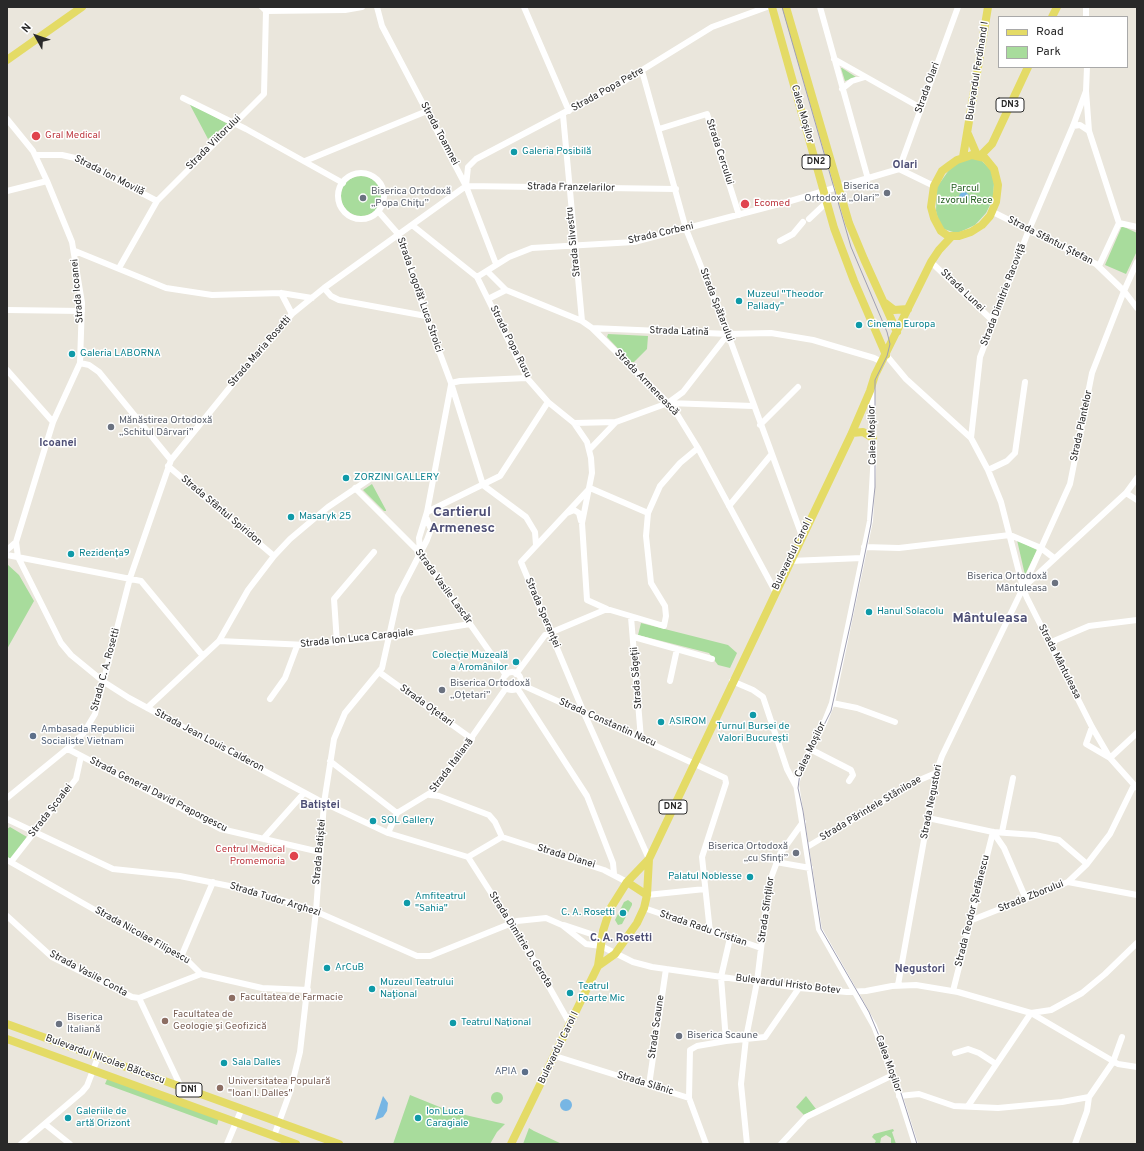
<!DOCTYPE html>
<meta charset="utf-8">
<style>
body{margin:0}
#map{position:relative;width:1144px;height:1151px;overflow:hidden;background:#eae6dc;font-family:Overpass,sans-serif}
canvas{display:block}
.frame{position:absolute;inset:0;border:8px solid #292929;pointer-events:none}
.legend{position:absolute;left:998px;top:16px;width:130px;height:52px;box-sizing:border-box;background:#fff;border:1px solid #a9a9a9;margin:0;padding:5px 7px;list-style:none;font-size:12px;color:#292929}
.legend li{display:flex;align-items:center;gap:8px;height:20px}
.legend b{width:20px;border:1px solid #a9a9a9}
.north{position:absolute;left:16px;top:16px;width:40px;height:40px;-webkit-text-stroke:3px #fff;paint-order:stroke;rotate:310deg;font-size:11px;font-weight:700;line-height:16px;text-align:center;color:#292929}
.north::after{content:'';display:block;margin:auto;width:14px;height:18px;background:#292929;clip-path:polygon(50% 0,100% 100%,50% 72%,0 100%)}
</style>
<div id="map">
<canvas width="1144" height="1151"></canvas>
<div class="frame"></div>
<ul class="legend">
<li><b style="height:5px;background:#e4db66"></b>Road</li>
<li><b style="height:11px;background:#a8dc9c"></b>Park</li>
</ul>
<div class="north">N</div>
</div>
<script>
const g = document.querySelector('canvas').getContext('2d');
g.lineJoin = 'round';
function paint(path, color) { g.fillStyle = color; g.fill(path, 'evenodd'); }
const poly = rows => new Path2D(rows.map(r => 'M' + r).join(''));
function trace(path, color, width, dash) { g.strokeStyle = color; g.lineWidth = width; g.lineCap = dash ? 'butt' : 'round'; g.setLineDash(dash || []); g.stroke(path); }
function drawText(font, color, halo, rows, align = 'center') {
  g.font = font + ' Overpass,sans-serif'; g.lineWidth = 3; g.setLineDash([]); g.textBaseline = 'middle'; g.strokeStyle = halo; g.fillStyle = color; for (const [text, x, y, turn = 0] of rows) {
    g.save(); g.translate(x, y); g.rotate((+turn || 0) * Math.PI / 180); g.textAlign = isNaN(turn) ? turn : align; if (halo) g.strokeText(text, 0, 0); g.fillText(text, 0, 0); g.restore();
  }
}
paint(poly([
 [841,68,842,68,856,77,845,81],
 [189,103,228,124,208,139],
 [972,158,981,160,991,170,994,183,993,199,986,213,975,225,960,232,953,232,944,229,938,219,936,211,937,187,949,170,958,163],
 '341 196a20 20 0 1 1 40 0a20 20 0 1 1-40 0Z',
 [1122,226,1137,233,1137,251,1126,274,1105,265],
 [608,334,648,336,647,349,634,362,631,362,607,337],
 [372,484,386,510,386,511,384,511,363,490],
 [1017,540,1037,550,1025,575],
 [7,564,19,575,34,601,7,649],
 [641,623,728,645,737,653,730,668,718,665,709,653,638,635],
 [10,827,27,837,11,859,7,857,7,829],
 [628,900,632,903,632,905,622,924,618,925,615,920,624,902],
 [108,1077,219,1118,217,1125,105,1084],
 '491 1098a6 6 0 1 1 12 0a6 6 0 1 1-12 0Z',
 [410,1095,452,1112,505,1124,497,1132,490,1144,393,1144],
 [806,1096,816,1109,804,1115,796,1107],
 [529,1128,534,1131,562,1144,523,1144],
 [893,1129,894,1131,892,1132,896,1144,891,1143,891,1138,886,1135,881,1138,880,1144,874,1144,876,1141,872,1137,874,1134]
]), '#a8dc9c');
paint(poly([
 '959 197a5 5 0 1 1 10 0a5 5 0 1 1-10 0Z',
 [383,1096,388,1103,387,1111,383,1117,375,1120],
 '560 1105a6 6 0 1 1 12 0a6 6 0 1 1-12 0Z'
]), '#77b6e4');
trace(poly([
 [377,7,382,26,466,186,496,264],
 [524,7,569,111],
 [820,7,868,179],
 [1086,7,1086,17],
 [266,11,345,10,362,7],
 [834,59,921,108],
 [1087,67,1086,91,1089,131,1119,223],
 [642,71,686,229,728,334,802,536],
 [842,89,852,81,865,77],
 [183,98,246,129,343,183],
 [563,115,582,321],
 [7,119,33,151,47,181,72,242,82,303,80,363,53,422,16,542,18,557,61,643,71,655,104,682,129,698,318,800,388,833,468,857],
 [1073,126,1080,125,1089,131],
 [659,129,707,114,739,215],
 [36,155,62,155,75,158,157,201],
 [305,161,427,111],
 [899,169,958,7],
 '338 196a23 23 0 1 1 46 0a23 23 0 1 1-46 0Z',
 [466,186,468,167,476,159,626,80,712,27,767,7],
 [466,186,676,189],
 [7,191,47,181],
 [378,211,399,235,426,316,451,383,483,485,526,517,535,532,536,545],
 [993,212,1096,264,1124,291,1137,308],
 [809,219,827,202],
 [1119,223,1137,227],
 [412,225,477,277,527,378,548,402,574,423,587,442,591,458,592,473,582,523,587,600,607,609,664,626,666,616,665,606,651,583,646,536,648,513,660,486,680,463,698,448],
 [780,241,793,234,803,222],
 [75,251,166,288,212,295,281,293,312,298],
 [931,262,993,321],
 [1099,266,1119,223],
 [119,268,157,201,264,94,266,11,262,7],
 [487,271,506,290,582,321,592,328,668,403,677,414,698,448,775,591],
 [477,277,509,257,532,248,634,242,787,202,899,169,934,186],
 [324,288,331,296,339,300,426,316],
 [281,293,292,314],
 [488,299,506,290],
 [7,310,82,311],
 [592,328,728,334,771,333,813,340,874,358,882,362],
 [886,355,906,379,971,438,988,470,1001,502,1023,588,1027,598,1092,727,1110,758],
 [80,363,89,365,99,372,171,460],
 [7,370,53,422],
 [451,383,460,381,527,378],
 [872,389,874,453,870,521,832,703,824,723,801,768,796,784,819,929,874,1026,893,1075,915,1144],
 [668,403,753,406],
 [574,423,616,422,668,403,683,392,728,334],
 [760,425,798,387],
 [971,438,980,357,1028,232,1073,126,1086,91],
 [590,449,616,422],
 [168,466,274,556],
 [988,470,1007,461,1015,453,1025,382],
 [355,488,420,553,506,675],
 [590,488,648,513],
 [589,489,521,562,584,713,649,859],
 [1126,493,1137,500],
 [729,506,771,455],
 [427,512,500,476,548,402],
 [567,513,574,510,579,513,581,521],
 [864,547,899,548,1010,535,1041,548,1054,558],
 [7,550,16,542],
 [420,552,419,538,427,512,451,385],
 [7,555,141,581,203,656],
 [790,561,862,558],
 [1026,585,1126,493,1137,478],
 [631,617,641,739],
 [634,637,712,659],
 [219,641,307,645,396,636,470,624],
 [337,643,334,599,374,552],
 [1049,643,1089,626,1137,620],
 [379,672,472,739],
 '503 681a9 9 0 1 1 18 0a9 9 0 1 1-18 0Z',
 [516,674,545,635,607,609],
 [670,681,677,649],
 [732,681,753,690,763,697,787,769,796,786],
 [520,684,641,739,725,778,726,783,702,857,710,932],
 [517,688,587,796,613,863,614,874],
 [270,699,285,678,297,646],
 [832,703,857,708,895,722],
 [147,708,219,641,248,590,274,556,290,539,328,507,374,476],
 [1092,727,1086,744,1110,758,1136,787],
 [68,749,221,829,320,852],
 [810,749,851,770,853,775,849,781],
 [1110,758,1137,733],
 [330,761,397,813],
 [430,795,439,796,489,815,495,822,502,837],
 [7,798,73,744,83,734,95,714,130,578,171,460,248,365,292,314,324,288,466,186],
 [928,818,993,832,1035,835,1059,840,1087,864],
 [7,819,113,869,180,876,249,890,308,908,417,956,430,956,517,921,546,918,562,925,586,944,601,946,633,962,652,967,799,988,847,992,866,991,892,986,916,985,958,992,1031,1013,1118,1064,1137,1067],
 [993,832,1004,848,1026,899],
 [1002,832,1013,778],
 [388,833,397,813,435,790,506,688],
 [263,839,304,793],
 [807,847,915,782,936,773],
 [468,857,534,960,570,1024],
 [468,857,502,837,604,870,627,882],
 [7,860,160,947,187,960,201,974,262,988,308,990],
 [11,862,76,779,81,756],
 [776,862,810,868],
 [1068,882,1137,895],
 [647,895,705,889],
 [644,908,761,948],
 [7,916,52,957,132,997,139,998,201,974],
 [972,920,1068,882,1087,864,1110,834,1134,785],
 [564,925,591,934,601,946],
 [181,957,213,882],
 [898,985,936,773,942,756,1023,588,1070,484,1092,373,1124,291,1137,262],
 [953,991,993,832],
 [139,998,181,1087],
 [726,1041,765,1037,799,988],
 [955,1053,968,1049,979,1053,996,1064],
 [555,1056,689,1098,706,1144],
 [649,1085,666,969],
 [899,1096,919,1094,954,1106,998,1108,1062,1102,1089,1097,1113,1062,1122,1037],
 [689,1098,690,1050,697,1046,726,1041,721,977,730,938],
 [968,1106,1031,1013,1051,1010,1082,993,1105,974,1137,943],
 [45,1124,70,1144],
 [274,1136,290,1092,300,1052,316,911,324,803,334,739,345,713,382,668,398,596,427,540,431,529,426,517],
 [21,1144,82,1092,87,1086,98,1057],
 [227,1144,242,1108],
 [747,1144,741,1084,746,1038,757,982,769,883,780,854,803,822],
 [781,1144,806,1117,893,1075],
 [1075,1144,1087,1111,1089,1097]
]), '#fff', 6);
trace(poly([
 [772,7,834,228,854,281,886,355],
 [786,7,849,223,864,259,897,332],
 [1052,17,1057,7],
 [7,60,82,7],
 [968,134,977,155],
 [972,155,985,158,994,169,998,185,996,202,990,216,982,225,971,232,959,236,948,236,941,231,934,218,931,207,934,186,942,171,950,165,957,160,972,155],
 [980,156,992,144,1028,67],
 [963,157,988,7],
 [885,303,894,310,908,309],
 [852,433,863,432,873,438],
 [627,882,647,895],
 [598,966,615,954,637,923,644,908,647,895,649,859],
 [7,1024,339,1144],
 [7,1039,296,1144],
 [511,1144,598,966,603,931,610,909,627,882,649,859,851,435,870,391,875,375,931,262,939,250,952,236]
]), '#e4db66', 8);
trace(poly([
 [782,7,851,247,887,332,890,344,887,356,875,380,875,487,871,524,852,617,831,711,800,773,798,788,803,811,821,929,869,1012,895,1074,917,1144]
]), '#9f9fb2', 1);
for (const [x, y, r, color] of [
 [36,136,5,"#e0444e"],
 [514,152,4,"#0f9aa8"],
 [887,193,4,"#6b7280"],
 [363,198,4,"#6b7280"],
 [745,204,5,"#e0444e"],
 [739,301,4,"#0f9aa8"],
 [859,325,4,"#0f9aa8"],
 [72,354,4,"#0f9aa8"],
 [111,427,4,"#6b7280"],
 [346,478,4,"#0f9aa8"],
 [291,517,4,"#0f9aa8"],
 [71,554,4,"#0f9aa8"],
 [1055,583,4,"#6b7280"],
 [869,612,4,"#0f9aa8"],
 [516,662,4,"#0f9aa8"],
 [442,690,4,"#6b7280"],
 [753,715,4,"#0f9aa8"],
 [661,722,4,"#0f9aa8"],
 [33,736,4,"#5c6f8a"],
 [373,821,4,"#0f9aa8"],
 [796,853,4,"#6b7280"],
 [294,856,5,"#e0444e"],
 [750,877,4,"#0f9aa8"],
 [407,903,4,"#0f9aa8"],
 [623,913,4,"#0f9aa8"],
 [327,968,4,"#0f9aa8"],
 [372,989,4,"#0f9aa8"],
 [570,993,4,"#0f9aa8"],
 [232,998,4,"#8d6e63"],
 [165,1021,4,"#8d6e63"],
 [453,1023,4,"#0f9aa8"],
 [59,1024,4,"#6b7280"],
 [679,1036,4,"#6b7280"],
 [224,1063,4,"#0f9aa8"],
 [525,1072,4,"#5c6f8a"],
 [220,1088,4,"#8d6e63"],
 [68,1118,4,"#0f9aa8"],
 [418,1118,4,"#0f9aa8"]
]) { const dot = new Path2D(); dot.arc(x, y, r, 0, 2 * Math.PI); g.fillStyle = color; g.fill(dot); trace(dot, '#fff', 1.5); }
for (const [x, y, w] of [
 [1010,105,28],
 [816,162,28],
 [673,807,28],
 [189,1090,26]
]) { const box = new Path2D(); box.roundRect(x - w / 2, y - 7, w, 14, 3); g.fillStyle = '#fff'; g.fill(box); trace(box, '#292929', 1); }
drawText('bold 9px', '#292929', null, [
 ["DN3",1010,105],
 ["DN2",816,162],
 ["DN2",673,807],
 ["DN1",189,1090]
]);
drawText('10px', '#292929', '#fff', [
 ["Bulevardul Ferdinand I",978,71,-81],
 ["Strada Olari",928,88,-70],
 ["Strada Popa Petre",608,90,-29],
 ["Calea Moșilor",802,114,74],
 ["Strada Toamnei",439,134,62],
 ["Strada Viitorului",214,143,-45],
 ["Strada Cercului",719,152,72],
 ["Strada Ion Movilă",109,176,27],
 ["Strada Franzelarilor",571,188,1],
 ["Strada Corbeni",661,234,-13],
 ["Strada Sfântul Ștefan",1050,241,27],
 ["Strada Silvestru",574,242,-96],
 ["Strada Icoanei",78,291,-95],
 ["Strada Lunei",962,291,44],
 ["Strada Logofăt Luca Stroici",419,295,71],
 ["Strada Dimitrie Racoviță",1004,295,-69],
 ["Strada Spătarului",716,305,69],
 ["Strada Latină",679,332,2],
 ["Strada Popa Rusu",510,342,63],
 ["Strada Maria Rosetti",260,352,-49],
 ["Strada Armenească",646,383,46],
 ["Strada Plantelor",1082,426,-78],
 ["Calea Moșilor",873,435,-91],
 ["Strada Sfântul Spiridon",221,511,40],
 ["Bulevardul Carol I",793,554,-64],
 ["Strada Vasile Lascăr",443,587,54],
 ["Strada Speranței",542,613,67],
 ["Strada Ion Luca Caragiale",357,639,-6],
 ["Strada Mântuleasa",1059,662,63],
 ["Strada C. A. Rosetti",106,670,-75],
 ["Strada Săgeții",637,678,-94],
 ["Strada Oțetari",426,706,36],
 ["Strada Constantin Nacu",607,723,24],
 ["Strada Jean Louis Calderon",209,741,28],
 ["Calea Moșilor",811,750,-65],
 ["Strada Italiană",452,766,-53],
 ["Strada General David Praporgescu",158,795,27],
 ["Strada Negustori",932,802,-79],
 ["Strada Părintele Stăniloae",871,809,-31],
 ["Strada Școalei",51,811,-52],
 ["Strada Batiștei",320,852,-85],
 ["Strada Dianei",566,857,17],
 ["Strada Zborului",1031,897,-22],
 ["Strada Tudor Arghezi",275,900,17],
 ["Strada Sfinților",767,910,-82],
 ["Strada Teodor Ștefănescu",973,911,-76],
 ["Strada Radu Cristian",703,929,19],
 ["Strada Nicolae Filipescu",142,936,29],
 ["Strada Dimitrie D. Gerota",520,940,58],
 ["Strada Vasile Conta",88,974,28],
 ["Bulevardul Hristo Botev",788,985,7],
 ["Strada Scaune",657,1027,-82],
 ["Bulevardul Carol I",559,1048,-64],
 ["Bulevardul Nicolae Bălcescu",105,1060,20],
 ["Calea Moșilor",888,1064,70],
 ["Strada Slănic",645,1084,17]
]);
drawText('10px', '#be3a42', '#fff', [
 ["Gral Medical",45,136],
 ["Ecomed",754,204],
 ["Centrul Medical",285,850,"right"],
 ["Promemoria",285,862,"right"]
], 'left');
drawText('10px', '#0d838f', '#fff', [
 ["Galeria Posibilă",522,152],
 ["Muzeul \"Theodor",747,295],
 ["Pallady\"",747,307],
 ["Cinema Europa",867,325],
 ["Galeria LABORNA",80,354],
 ["ZORZINI GALLERY",354,478],
 ["Masaryk 25",299,517],
 ["Rezidența9",79,554],
 ["Hanul Solacolu",877,612],
 ["Colecție Muzeală",508,656,"right"],
 ["a Aromânilor",508,668,"right"],
 ["ASIROM",669,722],
 ["Turnul Bursei de",753,727,"center"],
 ["Valori București",753,739,"center"],
 ["SOL Gallery",381,821],
 ["Palatul Noblesse",742,877,"right"],
 ["Amfiteatrul",415,897],
 ["\"Sahia\"",415,909],
 ["C. A. Rosetti",615,913,"right"],
 ["ArCuB",335,968],
 ["Muzeul Teatrului",380,983],
 ["Naţional",380,995],
 ["Teatrul",578,987],
 ["Foarte Mic",578,999],
 ["Teatrul Național",461,1023],
 ["Sala Dalles",232,1063],
 ["Galeriile de",76,1112],
 ["artă Orizont",76,1124],
 ["Ion Luca",426,1112],
 ["Caragiale",426,1124]
], 'left');
drawText('10px', '#5b616d', '#fff', [
 ["Biserica",879,187,"right"],
 ["Ortodoxă „Olari”",879,199,"right"],
 ["Biserica Ortodoxă",371,192],
 ["„Popa Chițu”",371,204],
 ["Mănăstirea Ortodoxă",119,421],
 ["„Schitul Dârvari”",119,433],
 ["Biserica Ortodoxă",1047,577,"right"],
 ["Mântuleasa",1047,589,"right"],
 ["Biserica Ortodoxă",450,684],
 ["„Oțetari”",450,696],
 ["Biserica Ortodoxă",788,847,"right"],
 ["„cu Sfinți”",788,859,"right"],
 ["Biserica",67,1018],
 ["Italiană",67,1030],
 ["Biserica Scaune",687,1036]
], 'left');
drawText('10px', '#235f1f', '#fff', [
 ["Parcul",965,189],
 ["Izvorul Rece",965,201]
]);
drawText('10px', '#4e5e75', '#fff', [
 ["Ambasada Republicii",41,730],
 ["Socialiste Vietnam",41,742],
 ["APIA",517,1072,"right"]
], 'left');
drawText('10px', '#785e54', '#fff', [
 ["Facultatea de Farmacie",240,998],
 ["Facultatea de",173,1015],
 ["Geologie și Geofizică",173,1027],
 ["Universitatea Populară",228,1082],
 ["\"Ioan I. Dalles\"",228,1094]
], 'left');
drawText('bold 11px', '#4d4e75', '#fff', [
 ["Olari",905,166],
 ["Icoanei",58,444],
 ["Batiștei",320,806],
 ["C. A. Rosetti",621,939],
 ["Negustori",920,970]
]);
drawText('bold 14px', '#4d4e75', '#fff', [
 ["Cartierul",462,513],
 ["Armenesc",462,529],
 ["Mântuleasa",990,619]
]);
</script>
